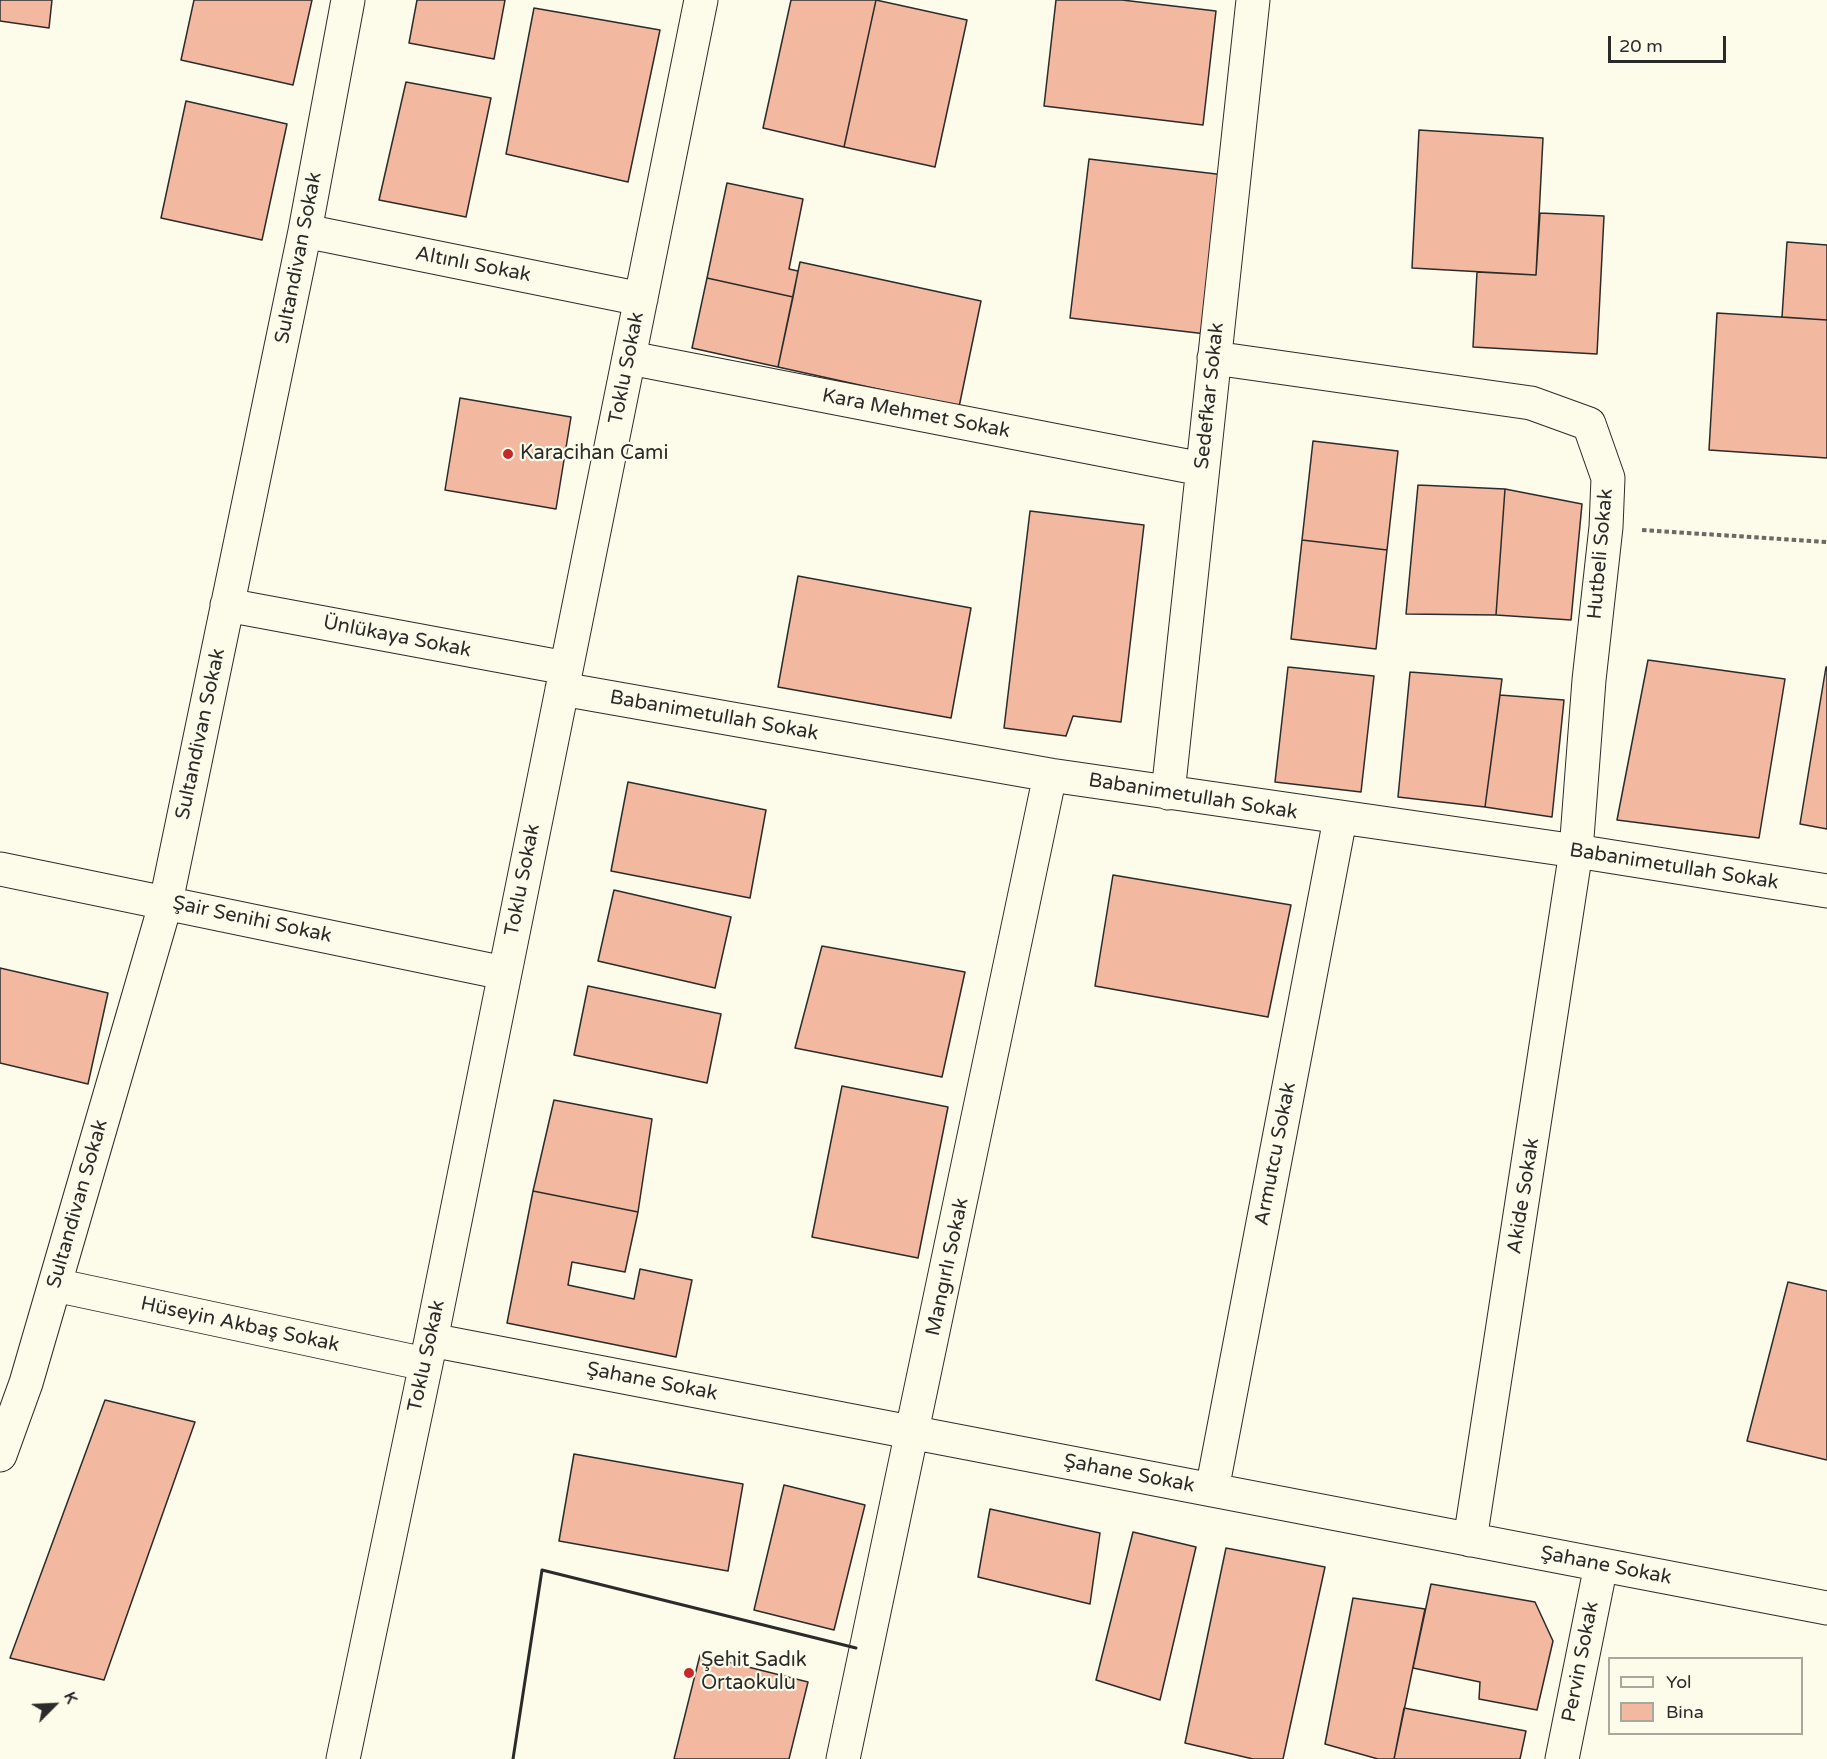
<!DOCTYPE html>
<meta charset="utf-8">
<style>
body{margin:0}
#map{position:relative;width:1827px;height:1759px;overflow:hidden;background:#fdfbea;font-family:"Varela Round",sans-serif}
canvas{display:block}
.legend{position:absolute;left:1608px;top:1657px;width:195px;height:78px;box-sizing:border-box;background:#fdfbea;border:2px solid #a9a89e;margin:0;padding:8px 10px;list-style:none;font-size:18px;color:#2b2b2b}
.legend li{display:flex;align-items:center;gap:12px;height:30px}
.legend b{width:30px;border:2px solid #a9a89e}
.north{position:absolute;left:24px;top:1675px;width:60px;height:60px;-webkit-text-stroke:4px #fdfbea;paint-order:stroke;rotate:66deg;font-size:16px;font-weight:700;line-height:24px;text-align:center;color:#2b2b2b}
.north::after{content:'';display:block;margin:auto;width:21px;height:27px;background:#2b2b2b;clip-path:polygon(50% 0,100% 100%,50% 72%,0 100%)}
.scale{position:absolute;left:1608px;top:36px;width:118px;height:27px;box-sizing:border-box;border:3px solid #2b2b2b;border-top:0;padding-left:8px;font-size:18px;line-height:21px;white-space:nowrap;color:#2b2b2b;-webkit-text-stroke:4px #fdfbea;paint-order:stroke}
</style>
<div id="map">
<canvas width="1827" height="1759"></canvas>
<ul class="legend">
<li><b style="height:8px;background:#fdfbea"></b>Yol</li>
<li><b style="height:16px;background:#f2b8a0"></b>Bina</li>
</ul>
<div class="north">K</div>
<div class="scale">20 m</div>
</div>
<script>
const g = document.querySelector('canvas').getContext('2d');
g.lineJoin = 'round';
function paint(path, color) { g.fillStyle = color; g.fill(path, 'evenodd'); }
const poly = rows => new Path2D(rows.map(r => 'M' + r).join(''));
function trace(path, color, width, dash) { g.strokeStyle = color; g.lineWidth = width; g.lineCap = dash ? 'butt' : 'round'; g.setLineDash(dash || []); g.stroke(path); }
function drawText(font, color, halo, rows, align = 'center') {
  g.font = font + ' "Varela Round",sans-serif'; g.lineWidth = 4.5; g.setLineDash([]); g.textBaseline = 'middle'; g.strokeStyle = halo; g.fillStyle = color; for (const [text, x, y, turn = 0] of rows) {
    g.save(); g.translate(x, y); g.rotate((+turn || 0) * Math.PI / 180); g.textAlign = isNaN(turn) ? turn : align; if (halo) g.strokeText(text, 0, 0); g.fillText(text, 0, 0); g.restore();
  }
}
const building = poly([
 [0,0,52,0,49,28,0,21,0,0],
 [194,0,312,0,293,85,181,60,194,0],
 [417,0,505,0,494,59,409,43,417,0],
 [791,0,876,0,844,147,763,128,791,0],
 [876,0,967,20,935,167,844,147,876,0],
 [1056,0,1122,0,1216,11,1203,125,1044,106,1056,0],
 [534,8,660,30,628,182,506,154,534,8],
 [406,82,491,98,466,217,379,200,406,82],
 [186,101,287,124,262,240,161,218,186,101],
 [1419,130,1543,138,1536,275,1412,268,1419,130],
 [1089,159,1225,175,1206,334,1070,318,1089,159],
 [727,183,803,199,789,269,798,271,793,297,707,278,727,183],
 [1540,213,1604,216,1597,354,1473,347,1477,272,1536,275,1540,213],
 [1787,242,1827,245,1827,320,1782,317,1787,242],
 [800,262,981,301,959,407,778,367,800,262],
 [707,278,793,297,778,367,692,348,707,278],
 [1717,313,1827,320,1827,458,1709,450,1717,313],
 [460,398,571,417,556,509,445,490,460,398],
 [1313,441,1398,451,1387,550,1302,540,1313,441],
 [1418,485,1505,489,1496,615,1406,614,1418,485],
 [1505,489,1582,504,1571,620,1496,615,1505,489],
 [1030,511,1144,525,1121,722,1073,716,1066,736,1004,728,1030,511],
 [1302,540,1387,550,1376,649,1291,639,1302,540],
 [798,576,971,608,951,718,778,687,798,576],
 [1648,660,1785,679,1759,838,1617,820,1648,660],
 [1288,667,1374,676,1361,792,1275,782,1288,667],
 [1826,667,1827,667,1827,829,1800,824,1826,667],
 [1410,672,1502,679,1485,807,1398,797,1410,672],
 [1500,695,1564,700,1552,817,1485,807,1500,695],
 [628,782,766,810,750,898,611,871,628,782],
 [1113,875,1291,905,1268,1017,1095,986,1113,875],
 [614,890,731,917,715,988,598,961,614,890],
 [822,946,965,972,942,1077,795,1048,822,946],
 [0,968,108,993,88,1084,0,1063,0,968],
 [588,986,721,1014,707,1083,574,1055,588,986],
 [842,1086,948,1107,918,1258,812,1237,842,1086],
 [554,1100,652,1119,638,1212,533,1191,554,1100],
 [533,1191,638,1212,625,1272,572,1262,568,1285,634,1299,640,1269,692,1280,676,1357,507,1323,533,1191],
 [1788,1282,1827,1291,1827,1460,1747,1441,1788,1282],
 [105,1400,195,1422,104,1680,10,1658,105,1400],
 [574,1454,743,1484,728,1571,559,1541,574,1454],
 [784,1485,865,1505,834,1630,754,1610,784,1485],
 [990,1509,1100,1533,1090,1604,978,1577,990,1509],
 [1133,1532,1196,1547,1160,1700,1096,1680,1133,1532],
 [1226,1548,1325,1567,1283,1759,1253,1759,1185,1743,1226,1548],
 [1431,1584,1535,1602,1553,1641,1537,1710,1479,1699,1480,1682,1413,1668,1431,1584],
 [1353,1598,1425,1609,1394,1759,1378,1759,1325,1744,1353,1598],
 [700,1655,808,1682,789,1759,674,1759,700,1655],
 [1404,1708,1526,1731,1520,1759,1394,1759,1404,1708]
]);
paint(building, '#f2b8a0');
trace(building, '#2b2b2b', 1.5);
const minor = poly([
 [305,231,641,299],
 [630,358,1202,469],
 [1214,358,1531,403,1589,424,1608,478,1606,527,1589,680,1576,851,1470,1540],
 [227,605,566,668],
 [562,689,1050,775,1576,851,1827,891],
 [1168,793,1253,0],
 [0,869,504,973],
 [55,1285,425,1364],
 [431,1340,1827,1608],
 [0,1455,26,1383,166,902,305,231,348,0],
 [1212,1490,1340,819],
 [343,1759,431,1340,701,0],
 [843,1759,1050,775],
 [1562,1759,1601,1565]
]);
trace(minor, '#2b2b2b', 35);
trace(poly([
 [1642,530,1827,542]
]), '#6a6964', 4, [4.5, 3]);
trace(minor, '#fdfbea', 33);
trace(poly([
 [513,1759,542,1570,856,1648]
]), '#2b2b2b', 3);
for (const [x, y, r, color] of [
 [508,454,6,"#c62828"],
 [689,1673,6,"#c62828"]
]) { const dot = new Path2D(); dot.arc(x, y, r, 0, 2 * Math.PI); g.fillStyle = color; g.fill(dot); trace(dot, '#fdfbea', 2); }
drawText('20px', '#2b2b2b', '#fdfbea', [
 ["Sultandivan Sokak",299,258,-79],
 ["Altınlı Sokak",473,265,11],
 ["Toklu Sokak",627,368,-79],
 ["Sedefkar Sokak",1210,396,-84],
 ["Kara Mehmet Sokak",916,414,11],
 ["Hutbeli Sokak",1601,554,-85],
 ["Ünlükaya Sokak",397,637,11],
 ["Babanimetullah Sokak",714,716,10],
 ["Sultandivan Sokak",201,734,-78],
 ["Babanimetullah Sokak",1193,797,9],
 ["Babanimetullah Sokak",1674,867,9],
 ["Toklu Sokak",523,880,-79],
 ["Şair Senihi Sokak",252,920,12],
 ["Armutcu Sokak",1276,1154,-79],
 ["Akide Sokak",1524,1196,-81],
 ["Sultandivan Sokak",78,1204,-74],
 ["Mangırlı Sokak",948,1267,-78],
 ["Hüseyin Akbaş Sokak",240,1325,12],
 ["Toklu Sokak",427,1356,-78],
 ["Şahane Sokak",652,1382,11],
 ["Şahane Sokak",1129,1474,11],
 ["Şahane Sokak",1606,1566,11],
 ["Pervin Sokak",1581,1662,-79]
]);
drawText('20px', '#2b2b2b', '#fdfbea', [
 ["Karacihan Cami",520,454],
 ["Şehit Sadık",701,1661],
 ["Ortaokulu",701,1684]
], 'left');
</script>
